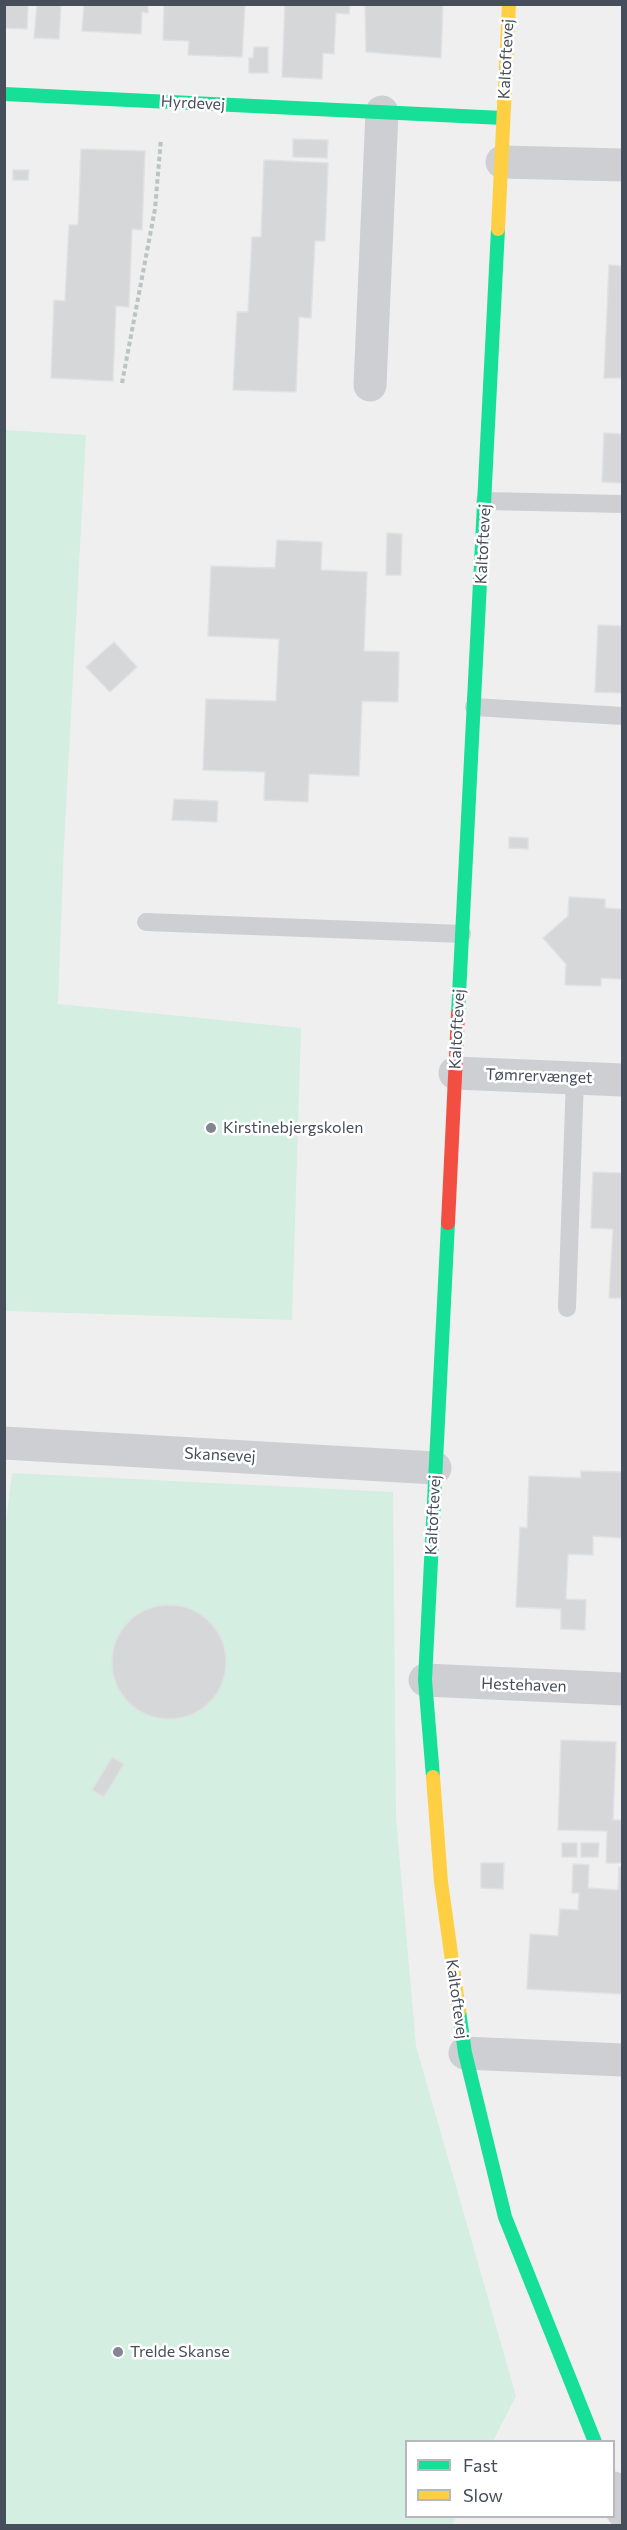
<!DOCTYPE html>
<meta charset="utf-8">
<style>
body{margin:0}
#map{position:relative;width:627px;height:2530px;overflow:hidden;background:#efefef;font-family:Commissioner,sans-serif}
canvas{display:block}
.frame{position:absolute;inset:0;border:6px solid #464e5b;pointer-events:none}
.legend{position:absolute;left:405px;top:2440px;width:210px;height:78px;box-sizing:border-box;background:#fff;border:2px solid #b5b8bd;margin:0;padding:8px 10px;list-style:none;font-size:18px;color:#464e5b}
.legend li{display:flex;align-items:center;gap:12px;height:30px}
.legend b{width:30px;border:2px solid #b5b8bd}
</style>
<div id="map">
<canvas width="627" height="2530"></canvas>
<div class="frame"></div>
<ul class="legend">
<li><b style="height:8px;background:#16e098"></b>Fast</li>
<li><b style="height:8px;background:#ffcf43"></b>Slow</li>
</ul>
</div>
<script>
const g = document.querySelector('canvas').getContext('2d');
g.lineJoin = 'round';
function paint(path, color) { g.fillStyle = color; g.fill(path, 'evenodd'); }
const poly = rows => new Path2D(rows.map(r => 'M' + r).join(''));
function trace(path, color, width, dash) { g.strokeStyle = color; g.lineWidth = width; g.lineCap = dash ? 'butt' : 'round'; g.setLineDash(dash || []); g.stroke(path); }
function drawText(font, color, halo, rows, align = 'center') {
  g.font = font + ' Commissioner,sans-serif'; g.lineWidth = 5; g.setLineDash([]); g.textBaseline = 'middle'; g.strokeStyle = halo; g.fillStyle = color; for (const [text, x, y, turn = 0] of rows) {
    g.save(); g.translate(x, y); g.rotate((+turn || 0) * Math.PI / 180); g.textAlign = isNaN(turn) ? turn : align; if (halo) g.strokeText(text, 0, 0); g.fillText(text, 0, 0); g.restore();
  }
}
paint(poly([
 [5,430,86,435,64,844,58,1004,301,1028,292,1320,5,1311],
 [12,1473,393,1492,396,1818,416,2046,516,2396,493,2441,406,2442,406,2516,456,2517,452,2525,5,2526,4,1537]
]), '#d4eee2');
const building = poly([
 [4,4,28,4,27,29,4,28,4,4],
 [37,4,61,4,59,39,34,38,37,4],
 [84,4,148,4,148,13,142,12,141,34,82,31,84,4],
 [164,4,245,4,242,57,188,55,189,41,163,40,164,4],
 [285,4,350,4,349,14,336,13,334,54,323,53,322,79,282,77,285,4],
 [365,4,443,4,441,58,366,52,365,4],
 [254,47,268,47,268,73,249,73,249,58,253,58,254,47],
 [293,139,328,140,327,158,293,157,293,139],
 [81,149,145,151,142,230,132,229,129,307,116,306,113,381,51,378,54,300,65,301,69,225,78,225,81,149],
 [264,160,328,163,325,241,315,241,311,318,299,317,296,392,233,390,237,312,248,312,252,237,261,237,264,160],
 [13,170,29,170,28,180,13,180,13,170],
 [609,265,622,266,622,378,604,378,609,265],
 [604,433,622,434,622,483,602,482,604,433],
 [387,533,402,534,401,575,386,575,387,533],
 [277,540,322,542,321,570,367,572,364,651,399,652,398,702,362,701,359,776,309,774,308,802,264,800,265,772,203,770,206,699,276,701,279,639,208,636,211,566,275,568,277,540],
 [598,625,622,626,622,693,595,692,598,625],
 [114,642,137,667,110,692,86,667,114,642],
 [174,799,218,801,217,822,172,820,174,799],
 [509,837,528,838,528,849,509,848,509,837],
 [569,897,605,899,605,908,622,909,622,979,601,978,601,986,565,985,566,964,543,938,568,916,569,897],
 [593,1172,622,1173,622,1298,609,1298,613,1229,591,1228,593,1172],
 [581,1471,622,1472,622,1538,593,1536,593,1555,568,1554,566,1599,586,1600,585,1630,561,1629,561,1609,516,1607,520,1527,527,1528,529,1476,581,1478,581,1471],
 '112 1662a57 57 0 1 1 114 0a57 57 0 1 1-114 0Z',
 [561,1740,616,1742,613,1820,622,1820,622,1863,606,1863,607,1831,558,1830,561,1740],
 [112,1757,124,1764,104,1797,92,1790,112,1757],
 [562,1843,577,1843,577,1857,562,1857,562,1843],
 [581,1843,599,1843,598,1857,581,1857,581,1843],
 [481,1863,504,1863,503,1889,481,1888,481,1863],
 [573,1864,589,1865,588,1888,618,1890,619,1867,622,1867,622,1994,527,1989,530,1934,558,1936,560,1909,578,1910,579,1893,572,1893,573,1864]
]);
paint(building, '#d6d7d9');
trace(building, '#e0e1e2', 1.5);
trace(poly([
 [122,383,155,209,161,139]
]), '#b9c4c3', 4, [4.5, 3]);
trace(poly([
 [485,501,622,504],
 [474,707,622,716],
 [146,922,462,934],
 [567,1308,575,1078]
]), '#cdcfd2', 18);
trace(poly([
 [502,162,622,165],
 [370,385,382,112],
 [455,1073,622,1080],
 [4,1443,435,1468],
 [425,1680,622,1689],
 [465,2053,622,2060],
 [614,2488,622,2511]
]), '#cdcfd2', 33);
trace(poly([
 [4,94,503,118],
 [458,1014,498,229],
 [433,1777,425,1680,448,1223],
 [459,2011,465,2053,505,2217,595,2442]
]), '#16e098', 14);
trace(poly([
 [498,229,509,4],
 [433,1777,441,1882,459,2011]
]), '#ffcf43', 14);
trace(poly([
 [448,1223,458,1014]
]), '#f24e42', 14);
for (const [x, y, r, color] of [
 [211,1128,6,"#81868f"],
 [118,2352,6,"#81868f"]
]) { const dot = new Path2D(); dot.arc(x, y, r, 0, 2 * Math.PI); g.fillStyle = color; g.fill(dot); trace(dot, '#fff', 2); }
drawText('16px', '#464e5b', '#fff', [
 ["Kaltoftevej",506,59,-87],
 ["Hyrdevej",193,103,3],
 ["Kaltoftevej",483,544,-87],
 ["Kaltoftevej",457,1029,-87],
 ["Tømrervænget",539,1076,2],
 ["Skansevej",220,1455,3],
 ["Kaltoftevej",433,1515,-87],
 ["Hestehaven",524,1685,2],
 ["Kaltoftevej",457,1999,82]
]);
drawText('16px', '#464e5b', '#fff', [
 ["Kirstinebjergskolen",223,1128],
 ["Trelde Skanse",130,2352]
], 'left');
</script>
